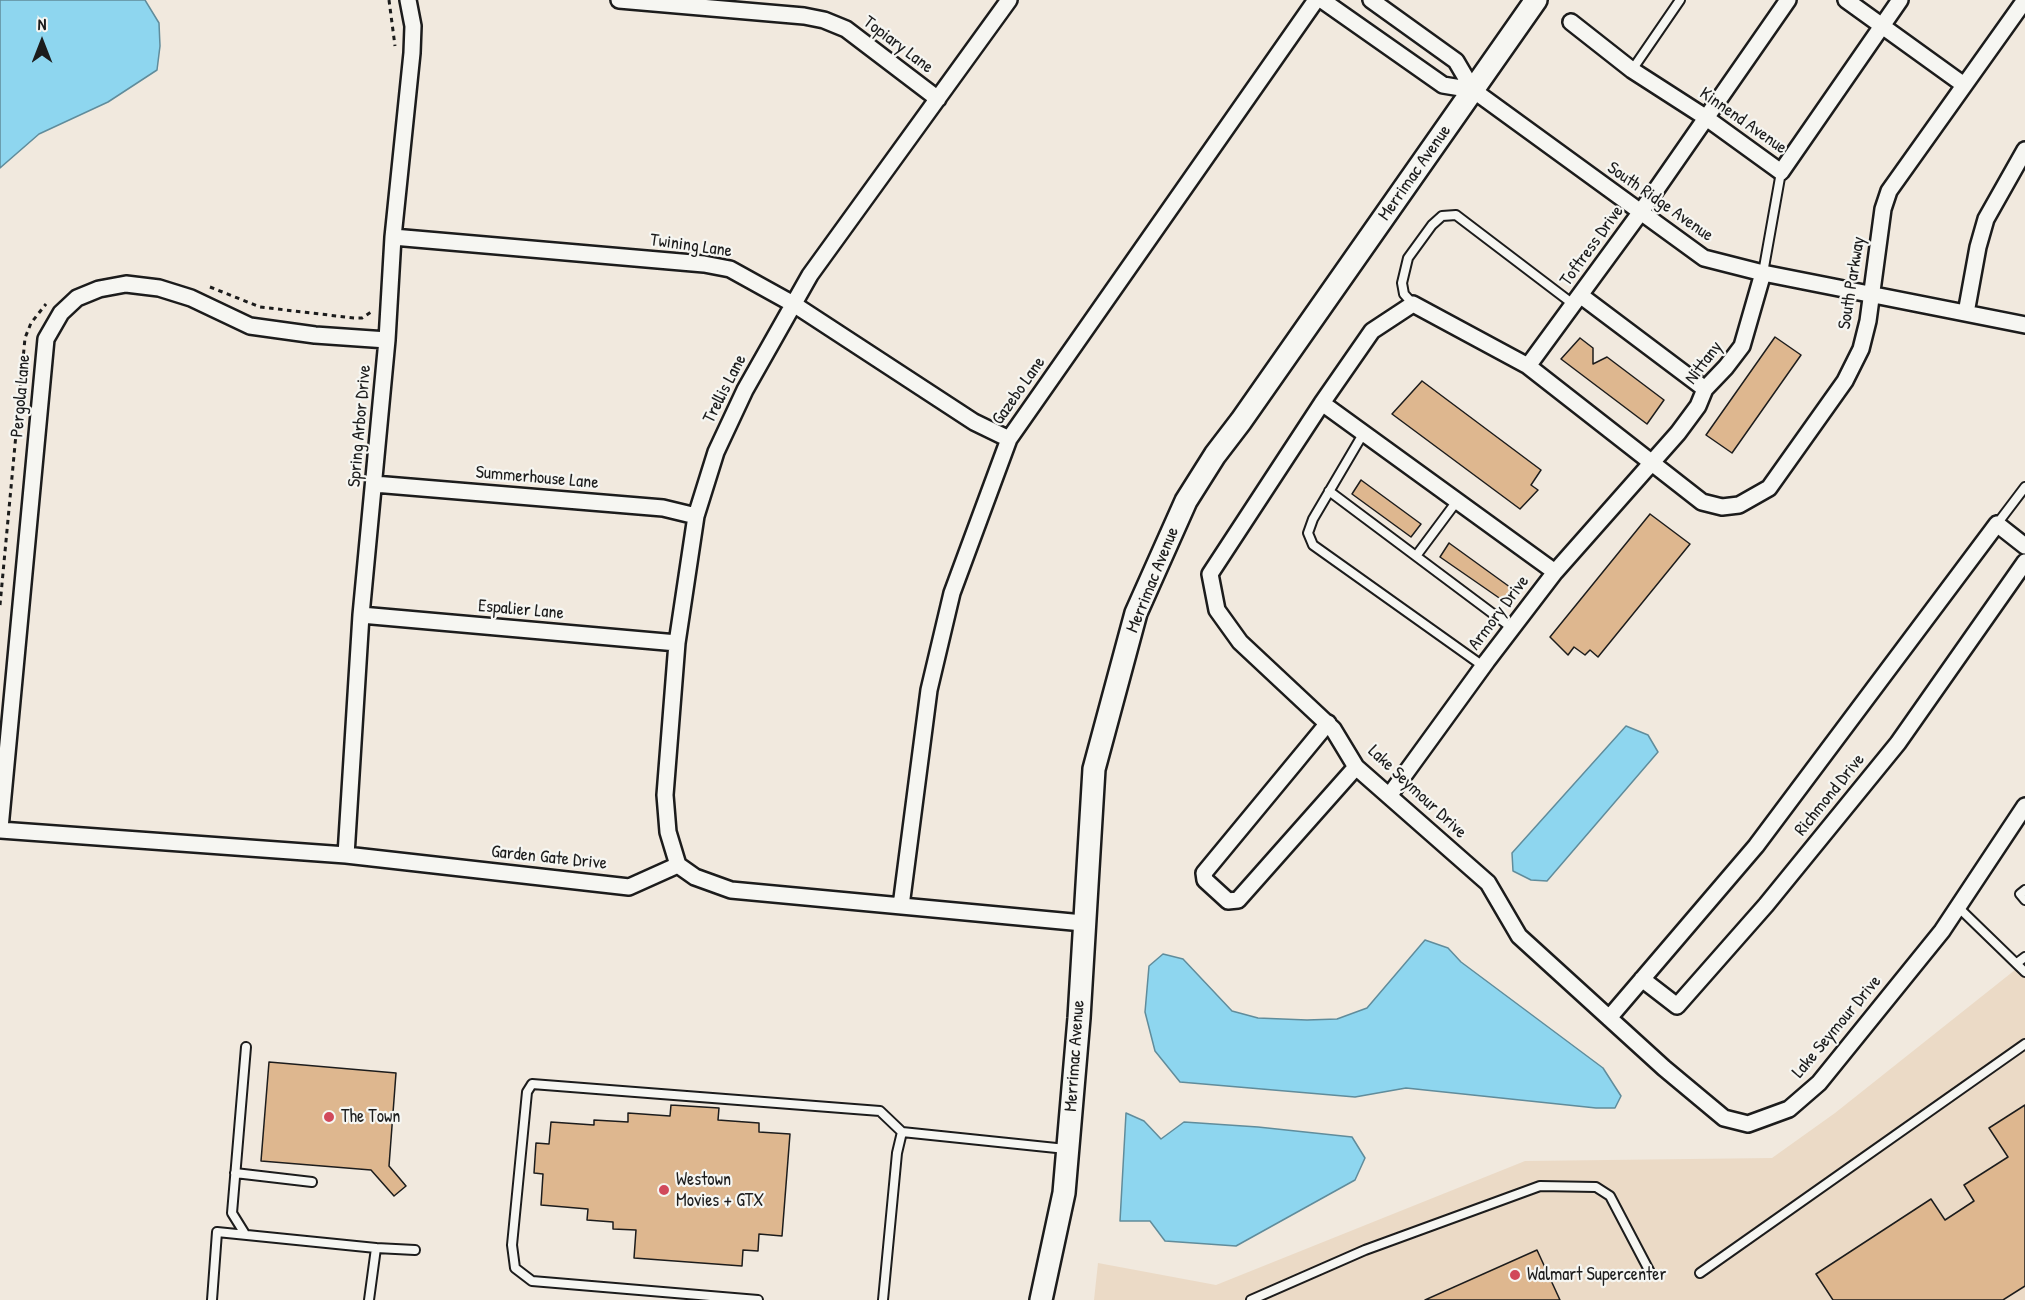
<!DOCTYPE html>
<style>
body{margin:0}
#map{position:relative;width:2025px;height:1300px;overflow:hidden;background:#f1e9de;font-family:"Patrick Hand",sans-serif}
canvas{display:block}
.north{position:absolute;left:12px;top:12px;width:60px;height:60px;-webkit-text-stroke:4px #f6f6f2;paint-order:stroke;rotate:0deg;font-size:16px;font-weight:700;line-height:24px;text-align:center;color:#1c1c1c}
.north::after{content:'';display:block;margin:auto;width:21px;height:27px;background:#1c1c1c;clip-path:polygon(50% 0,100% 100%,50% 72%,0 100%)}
</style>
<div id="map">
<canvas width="2025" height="1300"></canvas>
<div class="north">N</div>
</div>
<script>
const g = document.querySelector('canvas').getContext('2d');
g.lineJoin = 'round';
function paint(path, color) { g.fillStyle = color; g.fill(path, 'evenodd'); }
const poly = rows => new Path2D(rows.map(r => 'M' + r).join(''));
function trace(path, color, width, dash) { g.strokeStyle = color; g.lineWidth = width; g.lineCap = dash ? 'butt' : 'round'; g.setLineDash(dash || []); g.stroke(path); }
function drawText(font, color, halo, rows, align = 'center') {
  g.font = font + ' "Patrick Hand",sans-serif'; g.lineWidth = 4.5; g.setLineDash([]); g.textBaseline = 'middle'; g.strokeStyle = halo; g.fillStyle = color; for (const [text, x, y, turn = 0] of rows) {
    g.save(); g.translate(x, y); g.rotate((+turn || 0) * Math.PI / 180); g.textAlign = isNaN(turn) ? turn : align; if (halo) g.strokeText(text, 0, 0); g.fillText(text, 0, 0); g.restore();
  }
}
paint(poly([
 [2025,962,2025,1300,1094,1300,1098,1263,1216,1285,1525,1161,1772,1158,1835,1113]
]), '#ebdac6');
const water = poly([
 [0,0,145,0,159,23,160,46,157,70,108,102,39,134,0,168,0,0],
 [1626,726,1648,735,1658,752,1547,881,1531,880,1513,871,1512,853,1626,726],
 [1425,940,1448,948,1461,962,1603,1068,1621,1096,1615,1108,1596,1108,1406,1088,1355,1097,1180,1082,1155,1051,1145,1012,1149,966,1163,954,1183,959,1232,1011,1258,1018,1307,1020,1337,1019,1367,1008,1425,940],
 [1126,1113,1144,1121,1161,1139,1184,1122,1258,1127,1352,1137,1365,1158,1355,1180,1236,1246,1165,1241,1150,1221,1120,1221,1126,1113]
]);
paint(water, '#8ed6ef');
trace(water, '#608c9b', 1.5);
const building = poly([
 [1775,337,1801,355,1732,453,1706,435,1775,337],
 [1580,338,1593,348,1593,364,1607,357,1664,400,1647,424,1561,359,1580,338],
 [1422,381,1541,470,1531,485,1538,490,1520,509,1392,414,1422,381],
 [1361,480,1421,524,1411,537,1352,494,1361,480],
 [1650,514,1690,544,1598,657,1590,650,1585,655,1574,647,1568,655,1550,637,1650,514],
 [1449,543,1514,590,1505,602,1440,557,1449,543],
 [269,1062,396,1073,389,1166,406,1186,394,1196,371,1170,261,1161,269,1062],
 [671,1105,719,1108,718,1120,759,1123,759,1132,790,1134,782,1236,759,1234,758,1251,743,1250,742,1266,634,1258,636,1230,613,1229,613,1222,587,1220,588,1209,541,1205,543,1174,534,1173,536,1143,549,1144,551,1122,594,1125,594,1120,628,1122,628,1113,670,1116,671,1105],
 [2025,1105,2025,1286,2003,1300,1833,1300,1816,1274,1931,1199,1945,1220,1974,1201,1964,1185,2008,1157,1989,1128,2025,1105],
 [1537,1250,1560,1300,1425,1300,1537,1250]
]);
paint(building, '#deb78f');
trace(building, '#1c1c1c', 1.5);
const lane = poly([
 [1632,70,1680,0],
 [1763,273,1781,172],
 [1413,304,1404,294,1402,283,1408,258,1432,225,1442,216,1456,215,1573,304],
 [1363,434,1313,519,1308,533,1313,545,1483,666],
 [1329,491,1512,628],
 [1997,524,2025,487],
 [1416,556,1457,501],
 [2025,890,2020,894,2025,900],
 [1958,907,2025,972],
 [2017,963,2025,957],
 [235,1173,312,1182],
 [245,1234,232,1213,246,1047],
 [1700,1273,2025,1044],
 [212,1300,217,1232,376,1248,415,1250],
 [369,1300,376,1248],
 [758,1300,532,1281,515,1268,512,1245,527,1092,532,1084,880,1111,902,1132,1066,1149],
 [883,1300,897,1153,902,1132],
 [1251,1300,1365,1250,1540,1186,1596,1187,1610,1196,1651,1274]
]);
const street = poly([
 [619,0,804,16,824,20,846,29,938,99],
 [1322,0,1443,85,1473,90],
 [1371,0,1456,61,1473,90,1704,258,1763,273,2025,325],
 [1846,0,1964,85],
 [2025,0,1889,191,1883,209,1868,321,1861,349,1845,381,1769,488,1739,505,1722,507,1702,502,1528,366,1413,304,1372,331,1322,403,1210,574,1217,610,1240,642,1333,729,1356,767,1488,883,1519,936,1664,1068,1724,1118,1748,1124,1789,1109,1819,1083,1942,931,2025,806],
 [1571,22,1632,70,1705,117,1781,172,1900,0],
 [393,237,704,264,730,269,795,305,974,422,1009,439],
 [1580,295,1705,389],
 [1966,313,1978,247,1986,219,2025,150],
 [1528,366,1640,213,1788,0],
 [1322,403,1555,572],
 [374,484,663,508,696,516],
 [361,615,677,643],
 [1328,723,1204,873,1205,880,1228,901,1238,900,1356,767],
 [1389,796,1487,661,1555,572,1678,433,1698,406,1705,389,1726,367,1742,346,1763,273],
 [0,828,46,339,61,313,77,298,99,289,126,284,159,288,191,298,250,326,315,335,387,340],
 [0,830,346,855,629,887,678,865],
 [346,855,361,615,387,340,393,237,412,53,413,26,408,0],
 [678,865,668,832,665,795,677,643,696,516,716,452,745,390,810,275,1009,0],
 [678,865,695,877,731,890,1083,923],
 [901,906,929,690,952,593,1009,439,1316,0],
 [1642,979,1677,1006,1766,905,1898,743,2025,562],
 [1609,1018,1756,846,1997,524,2025,546]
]);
const secondary = poly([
 [1041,1300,1064,1193,1079,1018,1094,769,1136,613,1186,501,1215,455,1241,421,1536,0]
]);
trace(lane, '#1c1c1c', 12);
trace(street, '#1c1c1c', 20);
trace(secondary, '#1c1c1c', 26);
trace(poly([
 [389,0,395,46],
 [210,287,260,307,354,318,362,318,371,312],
 [0,605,25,338,31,323,46,304]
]), '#1c1c1c', 3, [4.5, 4.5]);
trace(lane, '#f6f6f2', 8);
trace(street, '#f6f6f2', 15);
trace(secondary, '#f6f6f2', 21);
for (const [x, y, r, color] of [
 [329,1117,6,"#d1495b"],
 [664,1190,6,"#d1495b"],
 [1515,1275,6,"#d1495b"]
]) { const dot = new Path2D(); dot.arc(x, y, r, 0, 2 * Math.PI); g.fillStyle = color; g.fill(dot); trace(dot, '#f6f6f2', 2); }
drawText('18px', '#1c1c1c', '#f6f6f2', [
 ["Topiary Lane",898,45,37],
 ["Kinnend Avenue",1743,121,35],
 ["Merrimac Avenue",1415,173,-55],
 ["South Ridge Avenue",1660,202,35],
 ["Twining Lane",691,246,8],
 ["Toftress Drive",1592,246,-54],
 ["South Parkway",1852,283,-81],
 ["Nittany",1704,363,-53],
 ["Trellis Lane",725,389,-63],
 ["Gazebo Lane",1019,391,-55],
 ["Pergola Lane",21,396,-85],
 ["Spring Arbor Drive",360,426,-85],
 ["Summerhouse Lane",537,478,5],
 ["Merrimac Avenue",1153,580,-68],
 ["Espalier Lane",521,610,5],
 ["Armory Drive",1499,613,-53],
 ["Lake Seymour Drive",1417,792,43],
 ["Richmond Drive",1830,795,-51],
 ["Garden Gate Drive",549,858,6],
 ["Lake Seymour Drive",1837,1027,-50],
 ["Merrimac Avenue",1075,1056,-86]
]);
drawText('18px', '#1c1c1c', '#f6f6f2', [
 ["The Town",341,1117],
 ["Westown",676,1180],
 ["Movies + GTX",676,1201],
 ["Walmart Supercenter",1527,1275]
], 'left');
</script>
